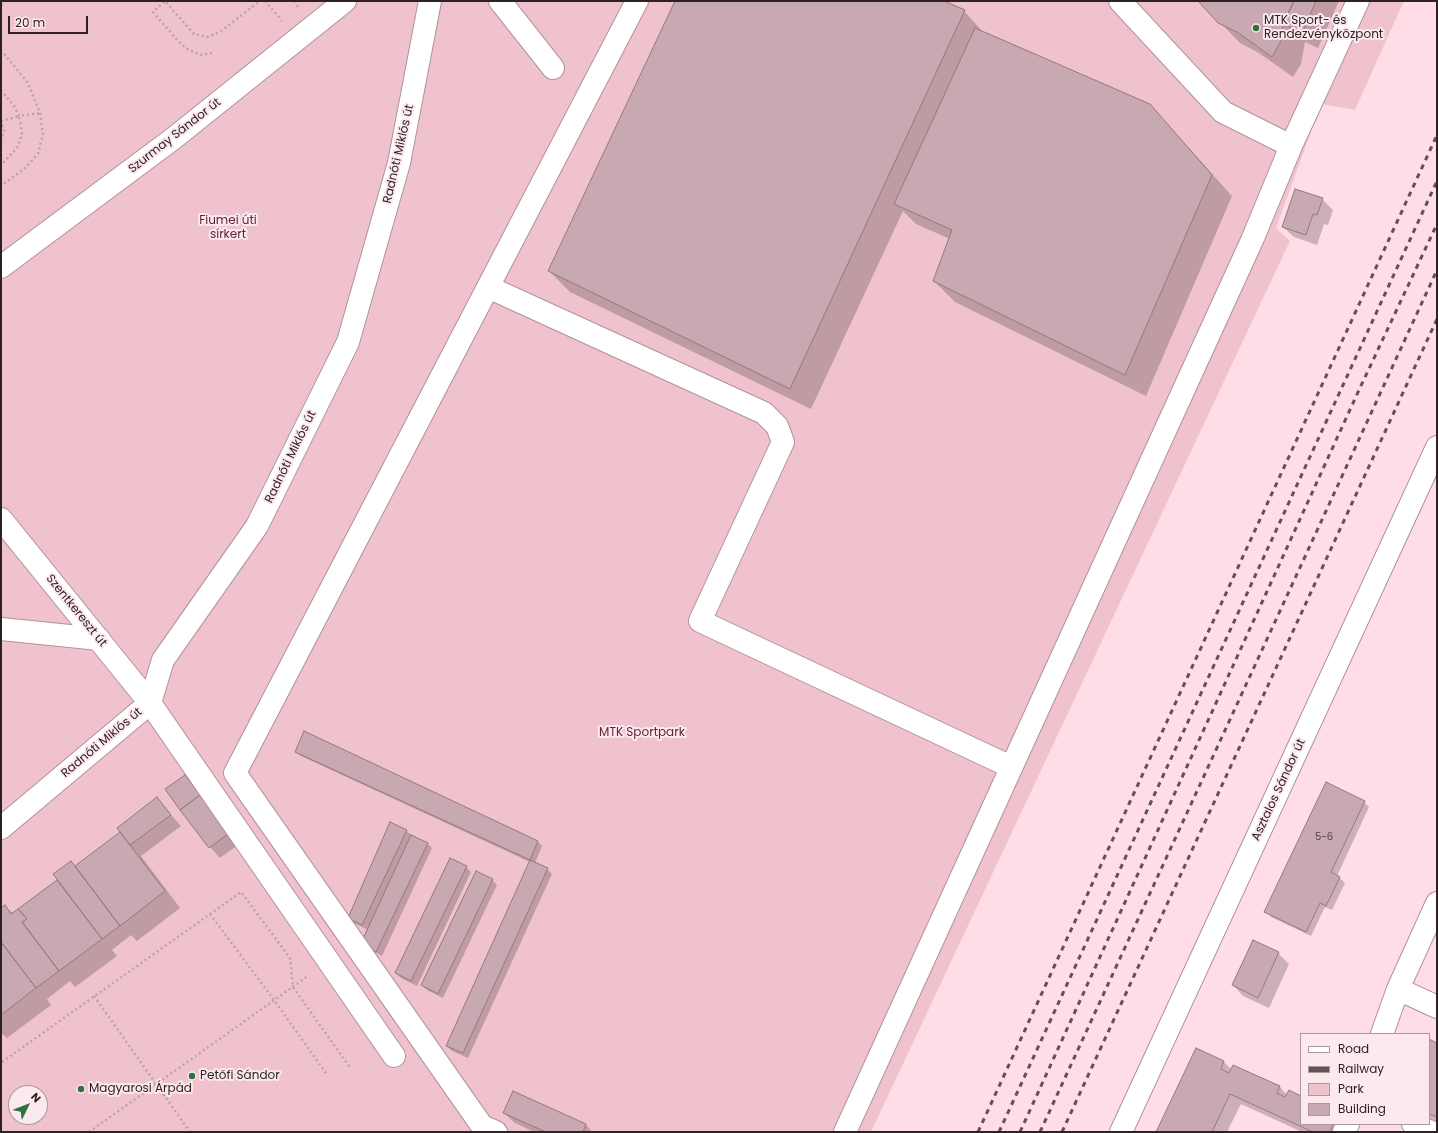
<!DOCTYPE html>
<meta charset="utf-8">
<style>
body{margin:0}
#map{position:relative;width:1438px;height:1133px;overflow:hidden;background:#fce9ee;font-family:Poppins,sans-serif}
canvas{display:block}
.frame{position:absolute;inset:0;border:2px solid #2d2124;pointer-events:none}
.legend{position:absolute;left:1300px;top:1033px;width:130px;height:92px;box-sizing:border-box;background:#fce9ee;border:1px solid #a9999d;margin:0;padding:5px 7px;list-style:none;font-size:12px;color:#2d2124}
.legend li{display:flex;align-items:center;gap:8px;height:20px}
.legend b{width:20px;border:1px solid #a9999d}
.north{position:absolute;left:8px;top:1085px;width:40px;height:40px;box-sizing:border-box;background:#fce9ee;border:1px solid #a9999d;border-radius:50%;rotate:47deg;font-size:11px;font-weight:700;line-height:16px;text-align:center;color:#2d2124}
.north::after{content:'';display:block;margin:auto;width:14px;height:18px;background:#2c723f;clip-path:polygon(50% 0,100% 100%,50% 72%,0 100%)}
.scale{position:absolute;left:8px;top:16px;width:80px;height:18px;box-sizing:border-box;border:2px solid #2d2124;border-top:0;padding-left:5px;font-size:12px;line-height:14px;white-space:nowrap;color:#2d2124;-webkit-text-stroke:3px #fce9ee;paint-order:stroke}
</style>
<div id="map">
<canvas width="1438" height="1133"></canvas>
<div class="frame"></div>
<ul class="legend">
<li><b style="height:5px;background:#fff"></b>Road</li>
<li><b style="height:5px;background:#605356"></b>Railway</li>
<li><b style="height:11px;background:#efc2ce"></b>Park</li>
<li><b style="height:11px;background:#c8a9b2"></b>Building</li>
</ul>
<div class="north">N</div>
<div class="scale">20 m</div>
</div>
<script>
const g = document.querySelector('canvas').getContext('2d');
g.lineJoin = 'round';
function paint(path, color) { g.fillStyle = color; g.fill(path, 'evenodd'); }
const poly = rows => new Path2D(rows.map(r => 'M' + r).join(''));
function trace(path, color, width, dash) { g.strokeStyle = color; g.lineWidth = width; g.lineCap = dash ? 'butt' : 'round'; g.setLineDash(dash || []); g.stroke(path); }
function drawText(font, color, halo, rows, align = 'center') {
  g.font = font + ' Poppins,sans-serif'; g.lineWidth = 4; g.setLineDash([]); g.textBaseline = 'middle'; g.strokeStyle = halo; g.fillStyle = color; for (const [text, x, y, turn = 0] of rows) {
    g.save(); g.translate(x, y); g.rotate((+turn || 0) * Math.PI / 180); g.textAlign = isNaN(turn) ? turn : align; if (halo) g.strokeText(text, 0, 0); g.fillText(text, 0, 0); g.restore();
  }
}
paint(poly([
 [1404,1,1437,1,1437,1132,871,1132,1290,241,1276,228,1312,129,1316,102,1355,110],
 [1301,1034,1429,1034,1429,1124,1301,1124]
]), '#fedde6');
paint(poly([
 [1,1,1404,1,1355,110,1316,103,1312,129,1276,228,1290,241,871,1132,1,1132],
 [16,1093,40,1093,40,1117,16,1117]
]), '#efc2ce');
paint(poly([
 [676,1,942,1,964,11,984,33,1149,105,1170,127,1232,196,1146,396,955,302,934,281,950,239,916,224,903,211,811,409,570,292,549,271],
 [1199,1,1339,1,1318,48,1305,42,1301,64,1293,77,1259,53,1240,43],
 [1322,199,1333,210,1328,225,1324,224,1317,245,1294,237,1283,227],
 [296,751,537,841,542,846,535,863,547,869,552,874,468,1058,452,1051,447,1046,530,862,301,756],
 [185,776,200,792,238,845,220,858,210,847],
 [157,799,181,826,141,856,180,908,137,941,131,935,112,950,117,956,75,987,70,981,47,999,51,1005,7,1038,1,1033,1,909,5,906,13,914,57,881,61,885,71,862,76,867,122,832],
 [1364,802,1369,807,1337,876,1345,883,1332,910,1325,907,1311,936,1271,917,1266,911],
 [391,823,427,843,432,848,382,956,367,948,368,930,354,923,349,918],
 [466,867,471,872,417,986,401,978,396,973],
 [492,880,497,885,443,998,427,990,422,985],
 [1278,953,1289,964,1269,1008,1243,996,1233,985],
 [1429,1041,1437,1044,1437,1129,1429,1124],
 [1196,1049,1224,1062,1232,1070,1234,1066,1280,1087,1287,1095,1301,1097,1301,1124,1348,1124,1345,1132,1302,1132,1241,1104,1227,1132,1158,1132],
 [514,1092,586,1125,592,1132,534,1132,515,1123,504,1113]
]), '#0003');
const building = poly([
 [675,1,944,1,965,10,790,389,548,271,675,1],
 [1198,1,1294,1,1283,24,1280,43,1272,57,1237,32,1218,23,1198,1],
 [1294,1,1316,1,1302,33,1283,24,1294,1],
 [975,28,1150,104,1212,175,1125,375,933,281,952,230,894,204,975,28],
 [1295,189,1323,198,1317,215,1313,214,1306,235,1282,227,1295,189],
 [304,731,538,841,530,860,295,752,304,731],
 [185,775,200,795,180,810,165,789,185,775],
 [1326,782,1365,801,1331,872,1340,877,1326,906,1320,903,1306,932,1264,912,1326,782],
 [200,795,228,834,209,848,180,810,200,795],
 [157,797,171,815,130,845,117,828,157,797],
 [390,822,407,830,362,925,348,918,390,822],
 [120,832,165,891,120,926,75,866,120,832],
 [411,835,428,843,376,952,361,943,411,835],
 [450,858,467,866,411,981,395,973,450,858],
 [530,860,548,868,463,1053,446,1046,530,860],
 [71,861,120,926,102,939,53,874,71,861],
 [476,871,493,879,438,994,421,985,476,871],
 [57,880,102,939,59,971,22,922,27,919,18,909,57,880],
 [5,905,11,914,18,909,27,919,22,922,59,971,36,988,1,942,1,908,5,905],
 [1253,940,1279,952,1258,998,1232,985,1253,940],
 [1,942,36,988,1,1015,1,942],
 [1429,1039,1437,1043,1437,1117,1429,1114,1429,1039],
 [1196,1048,1224,1061,1221,1069,1229,1073,1233,1065,1280,1086,1277,1093,1285,1097,1289,1090,1301,1096,1301,1124,1333,1124,1330,1132,1313,1132,1230,1094,1212,1132,1156,1132,1196,1048],
 [513,1091,586,1124,583,1132,546,1132,503,1113,513,1091]
]);
paint(building, '#c8a9b2');
trace(building, '#957880', 1);
const minor = poly([
 [500,1,553,68],
 [1120,1,1223,112,1291,146],
 [1,267,174,138,345,1],
 [488,287,764,413,777,426,783,442,700,621,1011,767],
 [1,519,150,703,394,1056],
 [1,629,99,639],
 [1,828,150,703,163,660,257,526,348,342,399,163,430,1],
 [1398,989,1437,1007],
 [1382,1034,1398,989,1437,903],
 [1413,1124,1431,1132],
 [496,1132,482,1126,235,773,637,1],
 [845,1132,1253,238,1291,146,1358,1],
 [1121,1132,1437,447],
 [1344,1132,1348,1124]
]);
trace(minor, '#b0929a', 24);
trace(poly([
 [265,1,282,21],
 [294,1,298,7],
 [1,5,6,1],
 [1,50,28,83,40,113,43,134,38,154,25,168,1,186],
 [212,53,201,55,187,49,177,40,153,12,165,1,194,34,207,37,220,32,260,1],
 [1,90,14,106,19,116,40,113],
 [1,121,19,116,22,134,17,148,1,165],
 [1,141,4,131,1,121],
 [210,914,274,1000,328,1076],
 [94,996,190,1132],
 [2,1062,241,892,290,958,293,987,351,1069],
 [89,1132,308,976]
]), '#b6a5aa', 2.5, [2, 3]);
trace(minor, '#fff', 22);
trace(poly([
 [978,1132,1437,135],
 [999,1132,1437,181],
 [1020,1132,1359,390,1437,224],
 [1040,1132,1437,270],
 [1062,1132,1437,319]
]), '#605356', 3, [5, 5]);
for (const [x, y, r, color] of [
 [1256,28,4,"#2c723f"],
 [192,1076,4,"#2c723f"],
 [81,1089,4,"#2c723f"]
]) { const dot = new Path2D(); dot.arc(x, y, r, 0, 2 * Math.PI); g.fillStyle = color; g.fill(dot); trace(dot, '#fce9ee', 1.5); }
drawText('10px', '#544348', null, [
 ["5-6",1324,837]
]);
drawText('12px', '#2d2124', '#fce9ee', [
 ["MTK Sport- és",1264,21],
 ["Rendezvényközpont",1264,35],
 ["Petőfi Sándor",200,1076],
 ["Magyarosi Árpád",89,1089]
], 'left');
drawText('12px', '#2d2124', '#fce9ee', [
 ["Szurmay Sándor út",175,136,-38],
 ["Radnóti Miklós út",399,154,-77],
 ["Radnóti Miklós út",291,457,-64],
 ["Szentkereszt út",76,611,51],
 ["Radnóti Miklós út",102,743,-40],
 ["Asztalos Sándor út",1279,790,-65]
]);
drawText('12px', '#64223b', '#fce9ee', [
 ["Fiumei úti",228,221],
 ["sírkert",228,235],
 ["MTK Sportpark",642,733]
]);
</script>
